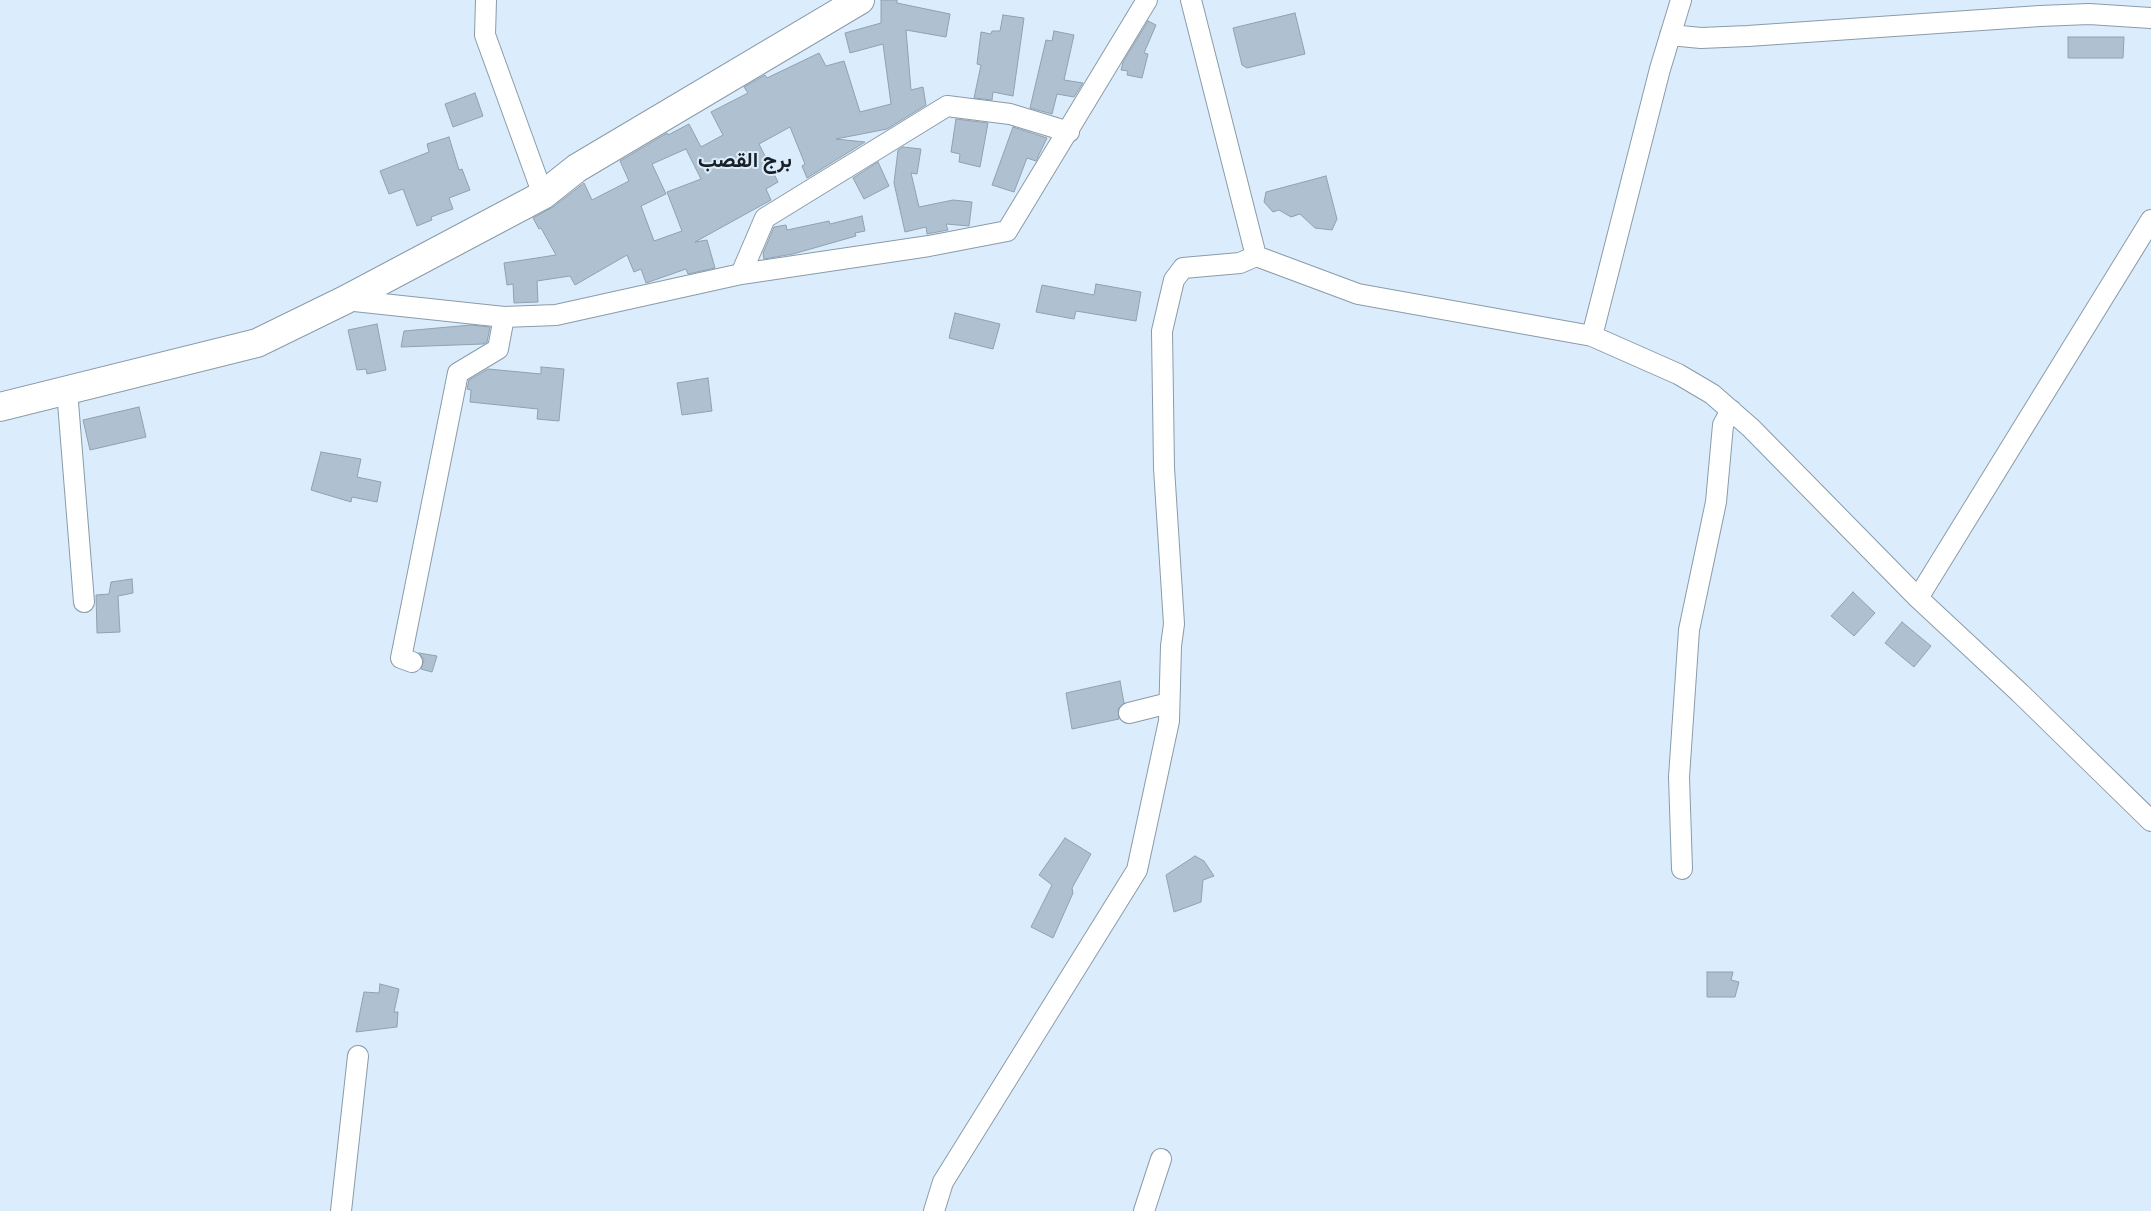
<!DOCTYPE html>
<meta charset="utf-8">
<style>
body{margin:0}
canvas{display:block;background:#dbedfc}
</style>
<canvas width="2151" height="1211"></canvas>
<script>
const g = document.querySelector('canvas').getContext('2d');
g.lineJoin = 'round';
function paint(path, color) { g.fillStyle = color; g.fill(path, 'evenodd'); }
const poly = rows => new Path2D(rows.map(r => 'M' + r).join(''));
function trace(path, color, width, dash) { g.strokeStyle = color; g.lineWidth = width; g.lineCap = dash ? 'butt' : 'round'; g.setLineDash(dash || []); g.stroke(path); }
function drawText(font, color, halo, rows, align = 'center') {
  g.font = font + ' Signika,Vazirmatn,sans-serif'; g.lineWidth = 4; g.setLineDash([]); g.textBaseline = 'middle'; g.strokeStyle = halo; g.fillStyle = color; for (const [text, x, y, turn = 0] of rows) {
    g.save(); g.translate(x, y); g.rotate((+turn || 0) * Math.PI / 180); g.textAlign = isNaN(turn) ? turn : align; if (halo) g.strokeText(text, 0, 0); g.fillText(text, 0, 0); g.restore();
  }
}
const building = poly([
 [881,0,897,0,897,3,950,14,946,37,906,30,911,90,923,87,926,105,887,129,836,139,865,142,807,178,802,166,805,164,790,127,759,144,778,182,766,189,771,200,695,242,707,240,715,268,688,274,686,269,646,283,641,269,634,272,627,255,575,285,570,276,537,281,538,302,514,303,513,284,507,285,504,263,556,255,541,228,539,229,533,218,553,207,584,183,592,200,629,181,620,161,667,133,668,135,689,124,701,147,723,135,711,112,748,93,744,87,765,75,767,78,819,53,826,66,844,61,860,112,891,104,883,44,850,53,845,33,881,23,881,0],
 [686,149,701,179,667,192,682,231,654,241,641,206,666,194,652,164,686,149],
 [1295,13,1305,54,1247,68,1242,65,1233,28,1295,13],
 [1003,15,1024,18,1013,96,993,92,992,100,974,98,981,65,977,64,981,32,991,34,992,31,1000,31,1003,15],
 [1148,21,1156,25,1144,53,1148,54,1142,78,1127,75,1128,71,1121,70,1123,62,1148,21],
 [1054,31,1074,35,1064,80,1083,83,1074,97,1057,94,1052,114,1030,108,1046,40,1052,41,1054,31],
 [2068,37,2124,37,2123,58,2068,58,2068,37],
 [475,93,483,116,453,127,445,104,475,93],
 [956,119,988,123,980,167,959,162,960,154,951,152,956,119],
 [1013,127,1047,138,1036,161,1027,158,1014,192,992,185,1013,127],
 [449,137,459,170,462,169,470,190,449,198,453,209,431,217,432,220,417,226,403,189,389,194,380,171,429,152,427,144,449,137],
 [903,147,921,149,917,174,911,173,919,207,953,200,972,202,969,226,946,224,948,230,927,234,926,227,905,232,894,183,898,150,903,147],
 [878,162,889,186,864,199,853,178,878,162],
 [1326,176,1337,219,1332,230,1315,228,1300,214,1291,217,1279,210,1273,212,1264,202,1266,192,1326,176],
 [862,216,865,231,855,233,856,236,793,254,764,259,763,253,774,227,786,225,787,230,829,221,830,224,862,216],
 [1096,284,1141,292,1136,321,1076,311,1074,319,1036,312,1042,285,1094,295,1096,284],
 [955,313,1000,324,993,349,949,338,955,313],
 [377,324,386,370,367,374,366,369,357,370,348,330,377,324],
 [471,325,490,327,487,342,483,344,401,347,404,331,471,325],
 [541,367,564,369,559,421,537,419,538,409,470,402,471,390,467,389,469,380,488,369,541,374,541,367],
 [708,378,712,411,682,415,677,383,708,378],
 [139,407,146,437,90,450,83,420,139,407],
 [321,452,361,459,357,477,381,482,377,502,352,497,351,502,311,490,321,452],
 [132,579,133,593,118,596,120,632,97,633,96,595,109,594,111,582,132,579],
 [1853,592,1875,613,1854,636,1831,616,1853,592],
 [1902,622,1931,646,1914,667,1885,643,1902,622],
 [419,653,437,656,432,672,421,669,424,660,419,653],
 [1120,681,1124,703,1118,709,1119,719,1072,729,1066,693,1120,681],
 [1065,838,1091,854,1072,888,1073,893,1053,938,1031,927,1052,885,1039,875,1065,838],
 [1195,856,1204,861,1214,876,1203,880,1201,902,1174,912,1166,875,1195,856],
 [1707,972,1733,972,1731,980,1739,982,1735,997,1707,997,1707,972],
 [380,984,399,989,394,1012,398,1012,397,1027,356,1032,364,992,379,993,380,984]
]);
paint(building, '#afc1d0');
trace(building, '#90a1af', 1);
const street = poly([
 [486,0,485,35,543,195],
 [1191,0,1256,256,1358,294,1592,336,1678,374,1712,394,1751,428,1918,598,2020,693,2151,821],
 [1670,35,1701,38,1748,36,2040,16,2089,14,2151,18],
 [741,274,765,218,947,106,1010,114,1069,132],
 [345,300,504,317,556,315,741,274,929,246,1007,231,1147,0],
 [1592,336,1660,69,1681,0],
 [67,390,84,602],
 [1918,598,2151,220],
 [412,662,401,658,458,373,498,349,504,317],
 [1129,713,1169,703],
 [1682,869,1679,777,1689,630,1716,502,1723,425,1731,410],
 [341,1211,358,1056],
 [934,1211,943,1182,1137,870,1169,721,1171,646,1174,624,1164,468,1162,331,1174,280,1183,268,1240,263,1256,256],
 [1144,1211,1161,1159]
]);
const secondary = poly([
 [0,407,257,343,345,300,543,195,577,168,860,0]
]);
trace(street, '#8a9ba9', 22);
trace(secondary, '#8a9ba9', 30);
trace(street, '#fff', 20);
trace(secondary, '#fff', 28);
drawText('bold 21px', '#191f25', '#dbedfc', [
 ["برج القصب",745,161]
]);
</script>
